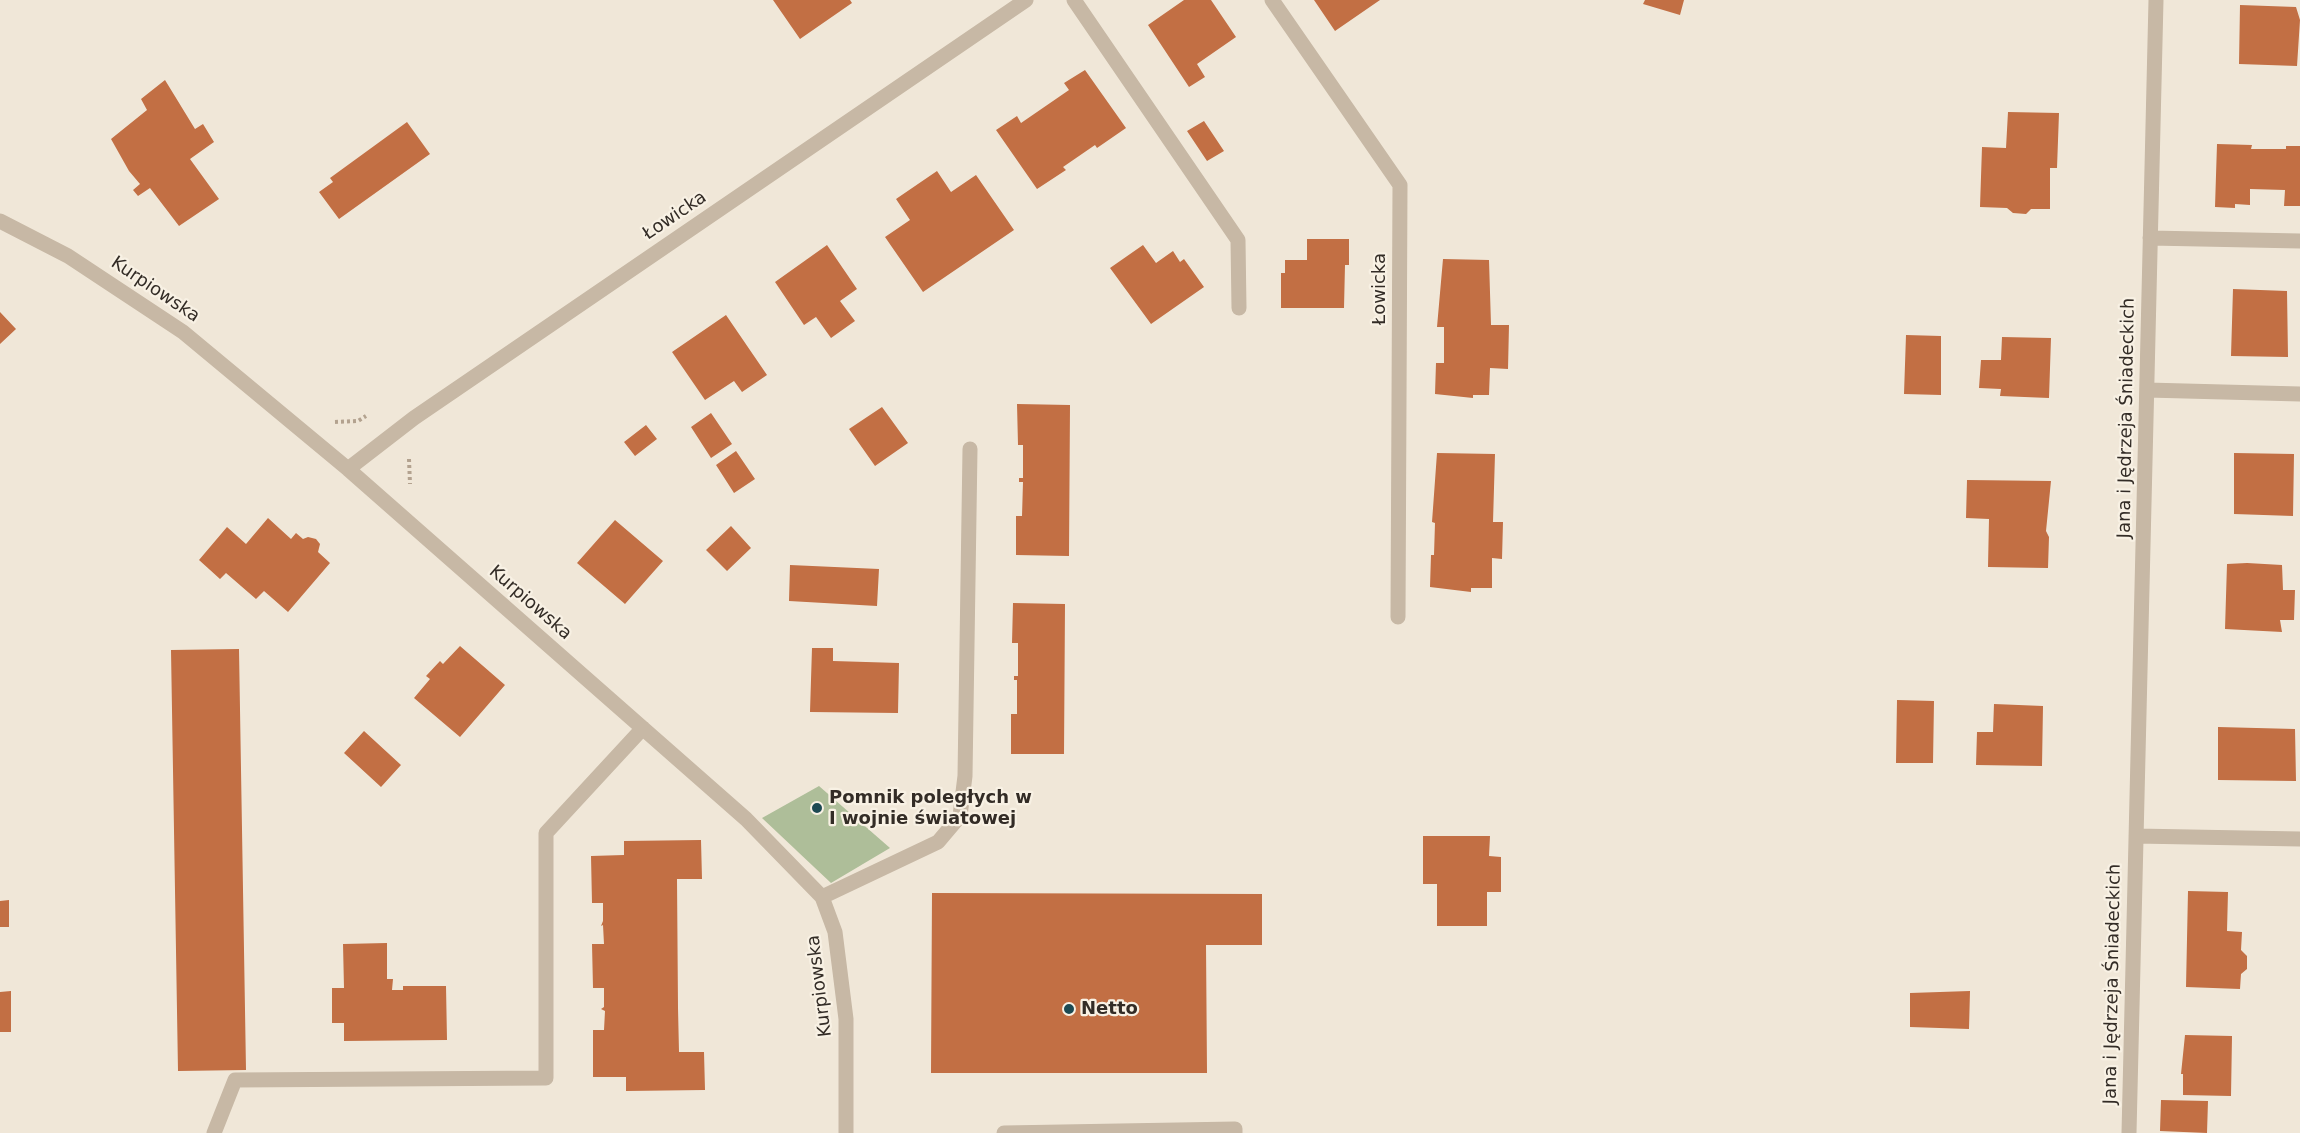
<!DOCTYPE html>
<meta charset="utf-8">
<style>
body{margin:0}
canvas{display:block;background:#f0e7d8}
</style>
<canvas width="2300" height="1133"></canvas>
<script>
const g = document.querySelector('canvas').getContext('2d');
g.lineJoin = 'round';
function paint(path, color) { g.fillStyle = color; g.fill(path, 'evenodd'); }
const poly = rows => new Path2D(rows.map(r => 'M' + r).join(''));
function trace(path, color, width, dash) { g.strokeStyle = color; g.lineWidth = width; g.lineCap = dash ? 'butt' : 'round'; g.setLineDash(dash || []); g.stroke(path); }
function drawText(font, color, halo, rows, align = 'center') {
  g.font = font + ' "DejaVu Sans",sans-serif'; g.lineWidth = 4.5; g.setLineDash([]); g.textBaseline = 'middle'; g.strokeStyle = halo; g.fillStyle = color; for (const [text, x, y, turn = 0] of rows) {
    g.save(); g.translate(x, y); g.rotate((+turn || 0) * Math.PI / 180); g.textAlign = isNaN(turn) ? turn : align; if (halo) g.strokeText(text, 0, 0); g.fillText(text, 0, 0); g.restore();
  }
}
paint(poly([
 [819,786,890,848,831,883,762,818]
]), '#aebe99');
paint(poly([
 [773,0,850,0,852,3,800,39],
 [1184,0,1211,0,1236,37,1197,64,1205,77,1189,87,1148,25],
 [1314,0,1380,0,1335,31],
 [1645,0,1684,0,1680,15,1643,4],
 [2240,5,2296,7,2300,20,2297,66,2239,64],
 [1085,70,1126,128,1097,148,1095,145,1063,167,1066,170,1037,189,996,130,1017,116,1021,123,1069,90,1064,83],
 [165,80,195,129,203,124,214,142,190,159,219,199,179,226,150,188,138,196,133,190,140,184,129,171,111,139,147,110,141,99],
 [2008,112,2059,113,2057,168,2050,168,2050,209,2031,209,2026,214,2013,213,2007,208,1980,207,1982,147,2006,148],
 [1204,121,1224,151,1207,161,1187,131],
 [407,122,430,154,339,219,319,192,333,182,330,178],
 [2217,144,2252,145,2251,149,2286,149,2286,146,2300,146,2300,206,2284,206,2285,190,2250,189,2250,205,2235,204,2235,208,2215,207],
 [937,171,951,192,976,175,1014,230,923,292,885,237,910,220,896,199],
 [1307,239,1349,239,1349,265,1345,265,1344,308,1281,308,1281,273,1285,273,1285,260,1307,260],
 [827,245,857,289,840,301,855,321,831,338,816,317,804,325,775,282],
 [1143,245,1156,263,1173,251,1180,262,1184,259,1204,287,1151,324,1110,268],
 [1443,259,1489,260,1491,325,1509,325,1508,369,1490,368,1489,395,1473,395,1473,398,1435,394,1436,363,1444,363,1444,327,1437,327],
 [2233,289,2287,291,2288,357,2231,356],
 [0,312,16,329,0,344],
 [726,315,767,375,742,392,734,381,705,400,672,352],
 [1906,335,1941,336,1941,395,1904,394],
 [2002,337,2051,338,2049,398,2000,396,2001,389,1979,388,1981,360,2001,360],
 [1017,404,1070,405,1069,556,1016,555,1016,516,1022,516,1023,482,1019,482,1019,478,1023,478,1023,445,1018,445],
 [882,407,908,443,875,466,849,429],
 [711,413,732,444,711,458,691,427],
 [646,425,657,439,635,456,624,442],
 [736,451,755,479,734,493,716,465],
 [1437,453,1495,454,1493,522,1503,522,1502,559,1492,558,1492,588,1471,588,1471,592,1430,587,1431,555,1434,555,1435,523,1432,522],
 [2234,453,2294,454,2293,516,2234,514],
 [1967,480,2051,481,2046,531,2049,537,2048,568,1988,567,1989,519,1966,518],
 [268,518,291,539,296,533,303,539,308,537,316,539,320,544,318,552,330,563,288,612,264,591,256,599,226,573,220,579,199,560,227,527,246,544],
 [615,520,663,561,625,604,577,563],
 [731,526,751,548,727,571,706,550],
 [2247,563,2282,565,2283,590,2295,590,2294,620,2280,620,2282,632,2225,629,2227,564],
 [790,565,879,569,877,606,789,601],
 [1013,603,1065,604,1064,754,1011,754,1011,714,1017,714,1017,680,1014,680,1014,676,1018,676,1018,643,1012,643],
 [460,646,505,685,460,737,414,698,430,679,426,676,440,661,443,664],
 [812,648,833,648,833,661,899,663,898,713,810,712],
 [239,649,246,1070,178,1071,171,650],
 [1897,700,1934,701,1933,763,1896,763],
 [1994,704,2043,706,2042,766,1976,765,1977,732,1993,732],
 [2218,727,2295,729,2296,781,2218,780],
 [364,731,401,765,381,787,344,753],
 [1423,836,1490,836,1489,856,1501,857,1501,892,1487,892,1487,926,1437,926,1437,884,1423,884],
 [701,840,702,879,677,879,678,1008,679,1052,704,1052,705,1090,626,1091,626,1077,593,1077,593,1030,604,1030,605,1011,601,1009,604,1007,604,988,593,988,592,944,604,944,603,925,601,926,603,921,603,903,592,903,591,856,624,855,624,841],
 [2188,891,2228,892,2227,931,2242,932,2241,950,2247,956,2247,969,2241,974,2240,989,2186,987],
 [932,893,1262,894,1262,945,1206,945,1207,1073,931,1073],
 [9,900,9,927,0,927,0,901],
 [387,943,387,979,393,979,392,990,403,990,403,986,446,986,447,1040,344,1041,344,1023,332,1023,332,988,344,988,343,944],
 [11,991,11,1032,0,1032,0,992],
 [1970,991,1969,1029,1910,1027,1910,993],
 [2185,1035,2232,1036,2231,1096,2183,1095,2183,1074,2181,1074],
 [2161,1100,2208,1101,2207,1133,2160,1131]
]), '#c26f44');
trace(poly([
 [335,422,358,421,366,416],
 [409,459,410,484]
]), '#b3a28f', 4, [3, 3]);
trace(poly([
 [1074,0,1238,240,1239,308],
 [1272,0,1400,185,1398,617],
 [0,221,68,256,183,332,348,469,746,819,822,897,835,932,846,1019,846,1133],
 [2150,238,2300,241],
 [2147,390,2300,394],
 [348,469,414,418,1026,0],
 [2136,836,2300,839],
 [822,897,938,842,960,816,965,776,970,449],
 [214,1133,235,1080,546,1078,546,833,643,728],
 [1004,1133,1235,1129,1235,1133],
 [2129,1133,2156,0]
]), '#c7b8a5', 15);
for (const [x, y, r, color] of [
 [817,808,6,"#1d4a53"],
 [1069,1009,6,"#1d4a53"]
]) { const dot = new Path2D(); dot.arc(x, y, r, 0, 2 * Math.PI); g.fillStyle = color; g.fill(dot); trace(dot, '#f8f1e4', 2); }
drawText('18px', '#332c26', '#f8f1e4', [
 ["Łowicka",675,216,-34],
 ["Łowicka",1380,289,-90],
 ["Kurpiowska",155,290,34],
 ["Jana i Jędrzeja Śniadeckich",2127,418,-89],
 ["Kurpiowska",530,603,41],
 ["Jana i Jędrzeja Śniadeckich",2113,984,-89],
 ["Kurpiowska",820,986,-97]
]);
drawText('bold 18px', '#332c26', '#f8f1e4', [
 ["Pomnik poległych w",829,798],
 ["I wojnie światowej",829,819],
 ["Netto",1081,1009]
], 'left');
</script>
